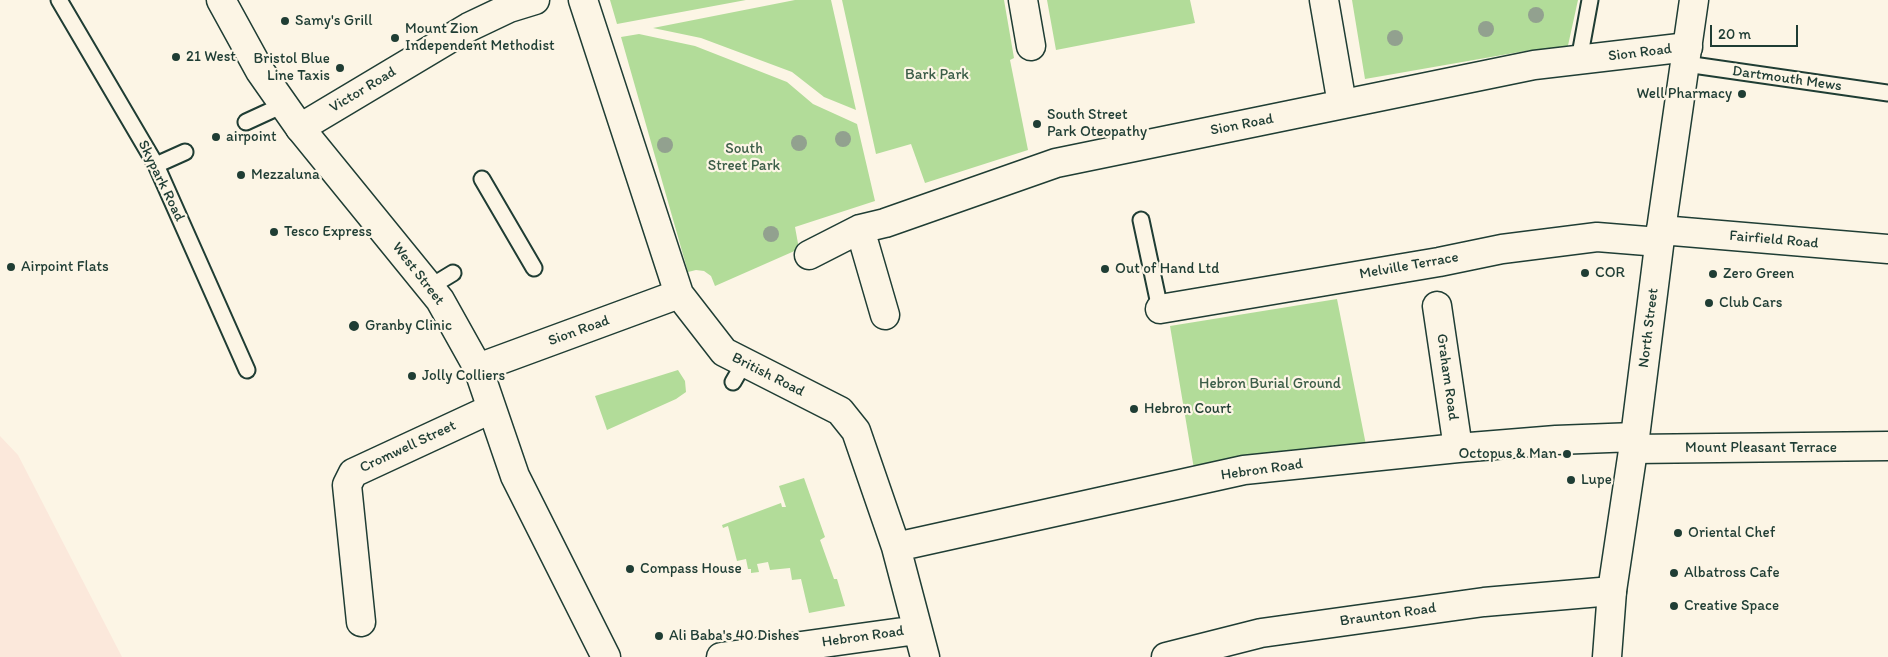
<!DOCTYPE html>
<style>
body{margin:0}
#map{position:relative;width:1888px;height:657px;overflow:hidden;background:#fcf5e5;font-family:Itim,sans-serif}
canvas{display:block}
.scale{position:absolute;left:1710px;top:25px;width:88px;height:22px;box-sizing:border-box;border:2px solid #1f3d34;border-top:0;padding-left:6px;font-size:15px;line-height:18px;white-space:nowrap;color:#1f3d34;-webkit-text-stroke:4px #fcf5e5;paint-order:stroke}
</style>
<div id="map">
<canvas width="1888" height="657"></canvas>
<div class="scale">20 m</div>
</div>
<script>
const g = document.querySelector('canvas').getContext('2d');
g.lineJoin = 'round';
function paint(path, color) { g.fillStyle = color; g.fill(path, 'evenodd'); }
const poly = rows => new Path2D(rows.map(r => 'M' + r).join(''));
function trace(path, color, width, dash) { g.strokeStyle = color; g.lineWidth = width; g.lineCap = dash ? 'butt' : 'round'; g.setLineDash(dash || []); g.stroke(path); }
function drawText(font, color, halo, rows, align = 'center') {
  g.font = font + ' Itim,sans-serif'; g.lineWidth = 4.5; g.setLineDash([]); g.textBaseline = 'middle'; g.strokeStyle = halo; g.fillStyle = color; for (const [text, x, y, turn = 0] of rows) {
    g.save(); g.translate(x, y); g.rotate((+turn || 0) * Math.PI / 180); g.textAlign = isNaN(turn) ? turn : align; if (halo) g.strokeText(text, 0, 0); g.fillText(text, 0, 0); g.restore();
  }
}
paint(poly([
 [0,436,18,455,122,657,0,657]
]), '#fbe8db');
paint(poly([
 [610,0,746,0,617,24],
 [795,0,831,0,856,110,824,97,792,72,701,38,653,28],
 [842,0,1004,0,1014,58,1010,60,1028,150,925,183,911,144,876,154],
 [1047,0,1190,0,1195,23,1056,50],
 [1352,0,1578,0,1567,50,1531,50,1365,79],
 [639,34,695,46,787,82,813,104,857,124,875,201,795,227,799,249,715,286,711,276,704,271,696,270,688,272,621,37],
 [1337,299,1366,445,1194,469,1170,326],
 [678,370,685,381,686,392,676,399,607,430,595,396],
 [804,478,825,537,820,540,834,579,837,579,845,606,809,613,801,579,792,580,790,568,770,570,768,562,757,564,759,572,751,573,751,569,748,569,746,559,737,561,728,526,723,528,722,525,781,503,782,507,786,507,779,486]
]), '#b2dc99');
const lane = poly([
 [59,0,156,165,247,370],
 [1579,60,1590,0],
 [1686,64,1888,93],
 [246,122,283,105],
 [156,165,185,152],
 [482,179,534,268],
 [1141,220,1160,309],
 [430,287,453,273],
 [733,382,744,363]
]);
const street = poly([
 [583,0,679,294,724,352,840,411,856,431,896,547,925,657],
 [1023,0,1031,46],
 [1324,0,1342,104],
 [300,128,469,27,509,8,535,0],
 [860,229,885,315],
 [1661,230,1888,249],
 [809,255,860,229,885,223,1056,163,1534,65,1688,47],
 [1437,306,1458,448],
 [1160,309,1439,262,1502,249,1597,237,1659,242],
 [478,368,679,294],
 [1633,449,1888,446],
 [896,547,1244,470,1458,448,1556,440,1635,437],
 [361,622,347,485,353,473,491,409],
 [721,657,917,630],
 [1166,657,1261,633,1484,602,1612,591]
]);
const secondary = poly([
 [1607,657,1612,591,1635,437,1661,230,1694,0]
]);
const highway = poly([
 [221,0,260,71,300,128,440,300,478,368,515,476,606,657]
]);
trace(lane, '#1f3d34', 19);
trace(street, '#1f3d34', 31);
trace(secondary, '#1f3d34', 31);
trace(highway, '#1f3d34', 31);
trace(lane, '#fcf5e5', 15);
trace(street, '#fcf5e5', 28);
trace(secondary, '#fcf5e5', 28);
trace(highway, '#fcf5e5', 28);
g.fillStyle = '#92a18f';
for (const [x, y] of [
 [1536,15],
 [1486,29],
 [1395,38],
 [843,139],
 [799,143],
 [665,145],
 [771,234]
]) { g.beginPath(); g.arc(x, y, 8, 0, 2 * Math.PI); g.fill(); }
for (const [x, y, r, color] of [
 [285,21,5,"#1f3d34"],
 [395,38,5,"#1f3d34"],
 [176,57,5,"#1f3d34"],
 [340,68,5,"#1f3d34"],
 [1742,94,5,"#1f3d34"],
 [1037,124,5,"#1f3d34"],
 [216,137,5,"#1f3d34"],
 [241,175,5,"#1f3d34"],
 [274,232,5,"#1f3d34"],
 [11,267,5,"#1f3d34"],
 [1105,269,5,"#1f3d34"],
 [1585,273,5,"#1f3d34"],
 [1713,274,5,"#1f3d34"],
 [1709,303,5,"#1f3d34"],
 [354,326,6,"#1f3d34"],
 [412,376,5,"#1f3d34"],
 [1134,409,5,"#1f3d34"],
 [1567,454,5,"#1f3d34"],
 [1571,480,5,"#1f3d34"],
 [1678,533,5,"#1f3d34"],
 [630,569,5,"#1f3d34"],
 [1674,573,5,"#1f3d34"],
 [1674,606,5,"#1f3d34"],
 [659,636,5,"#1f3d34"]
]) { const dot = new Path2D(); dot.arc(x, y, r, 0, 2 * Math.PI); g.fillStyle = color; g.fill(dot); trace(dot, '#fcf5e5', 2); }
drawText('15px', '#1f3d34', '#fcf5e5', [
 ["Samy's Grill",295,21],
 ["Mount Zion",405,29],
 ["Independent Methodist",405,46],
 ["21 West",186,57],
 ["Bristol Blue",330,59,"right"],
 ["Line Taxis",330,76,"right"],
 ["Well Pharmacy",1732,94,"right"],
 ["South Street",1047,115],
 ["Park Oteopathy",1047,132],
 ["airpoint",226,137],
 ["Mezzaluna",251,175],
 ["Tesco Express",284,232],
 ["Airpoint Flats",21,267],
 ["Out of Hand Ltd",1115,269],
 ["COR",1595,273],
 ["Zero Green",1723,274],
 ["Club Cars",1719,303],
 ["Granby Clinic",365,326],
 ["Jolly Colliers",422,376],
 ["Hebron Court",1144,409],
 ["Octopus & Man",1557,454,"right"],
 ["Lupe",1581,480],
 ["Oriental Chef",1688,533],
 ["Compass House",640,569],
 ["Albatross Cafe",1684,573],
 ["Creative Space",1684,606],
 ["Ali Baba's 40 Dishes",669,636]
], 'left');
drawText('15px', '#1f3d34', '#fcf5e5', [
 ["Sion Road",1640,53,-7],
 ["Dartmouth Mews",1787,79,8],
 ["Victor Road",363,90,-31],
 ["Sion Road",1242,125,-11],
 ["Skypark Road",161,181,64],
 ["Fairfield Road",1774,240,5],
 ["Melville Terrace",1409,266,-10],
 ["West Street",418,274,52],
 ["North Street",1649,328,-83],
 ["Sion Road",579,331,-20],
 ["British Road",768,375,27],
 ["Graham Road",1447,377,82],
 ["Cromwell Street",408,447,-25],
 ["Mount Pleasant Terrace",1761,448],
 ["Hebron Road",1262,470,-8],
 ["Braunton Road",1388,615,-8],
 ["Hebron Road",863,637,-8]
]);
drawText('15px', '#3c5d48', '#fcf5e5', [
 ["Bark Park",937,75],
 ["South",744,149],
 ["Street Park",744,166],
 ["Hebron Burial Ground",1270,384]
]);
</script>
